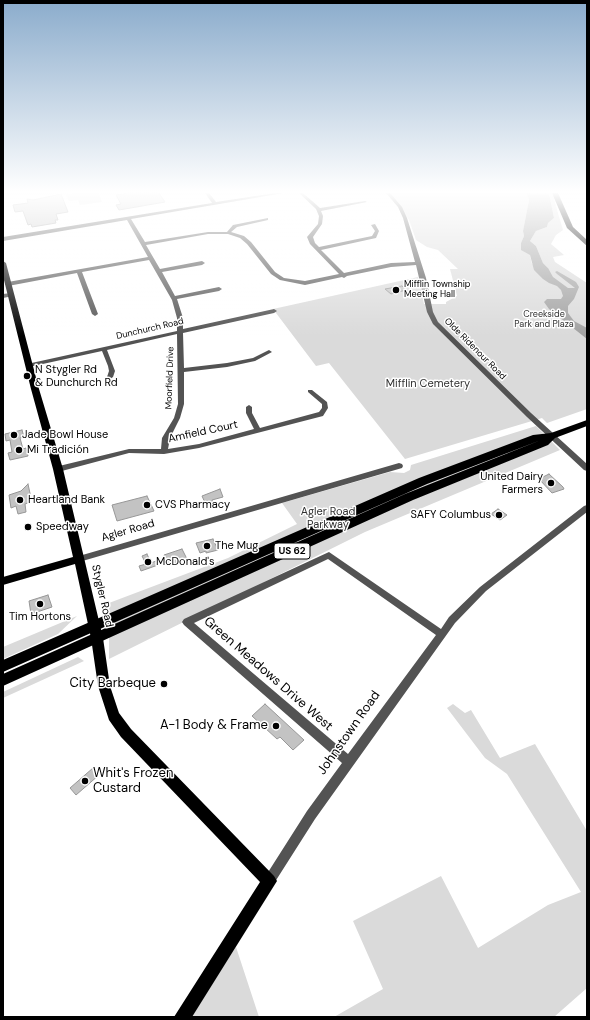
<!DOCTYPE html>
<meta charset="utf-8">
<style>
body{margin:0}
#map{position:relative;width:590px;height:1020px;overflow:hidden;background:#fff;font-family:"DM Sans",sans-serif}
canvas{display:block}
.frame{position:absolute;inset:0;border:4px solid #000;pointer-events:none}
</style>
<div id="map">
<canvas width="590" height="1020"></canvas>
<div class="frame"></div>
</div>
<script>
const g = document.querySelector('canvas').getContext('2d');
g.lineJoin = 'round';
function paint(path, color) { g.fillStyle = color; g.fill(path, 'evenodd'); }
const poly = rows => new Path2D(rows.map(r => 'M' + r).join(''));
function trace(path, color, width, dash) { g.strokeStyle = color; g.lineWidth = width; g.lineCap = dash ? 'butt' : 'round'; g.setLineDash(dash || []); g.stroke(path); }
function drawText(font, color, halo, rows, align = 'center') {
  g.font = font + ' "DM Sans",sans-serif'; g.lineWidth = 3; g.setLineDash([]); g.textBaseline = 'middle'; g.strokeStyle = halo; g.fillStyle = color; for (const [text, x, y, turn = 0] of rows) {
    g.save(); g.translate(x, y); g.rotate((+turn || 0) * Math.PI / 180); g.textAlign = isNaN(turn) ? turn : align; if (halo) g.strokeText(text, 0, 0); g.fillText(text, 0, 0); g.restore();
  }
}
paint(poly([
 [73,193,99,193,102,202,80,205,78,200,69,201,65,194],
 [390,193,527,193,529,200,523,231,524,236,521,243,530,255,532,264,548,268,543,263,536,246,530,241,536,231,547,227,548,223,554,218,549,193,552,193,563,230,556,235,551,244,564,255,553,257,555,262,587,283,587,409,547,423,542,418,405,459,329,363,316,366,273,309,418,277,424,304,446,304,446,302,457,296,450,269,458,269,438,250,427,247,416,240,409,220],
 [536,426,560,450,365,532,109,659,109,603,228,558,297,524,282,503,390,472,404,473,410,470,411,465],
 [77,616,58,634,3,659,3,647],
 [78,657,84,661,3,698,3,692],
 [453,704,465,713,471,710,500,758,535,744,587,831,587,988,554,1017,334,1017,383,989,353,921,441,876,478,948,548,905,581,892,507,774,485,758,447,708],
 [236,947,259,1017,189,1017]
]), '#dadada');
paint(poly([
 [527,193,549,193,554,218,548,223,547,227,536,231,530,241,536,246,543,263,548,268,553,277,568,288,575,288,557,274,555,272,557,271,576,282,579,287,574,299,568,306,568,313,574,321,587,328,587,339,549,309,544,302,547,299,561,299,563,296,561,290,557,286,549,283,543,279,534,270,530,255,521,250,521,243,524,236,523,231,529,200]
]), '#a1a1a1');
const building = poly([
 [129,193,159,193,165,202,119,210,116,205,121,204,116,195,129,193],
 [61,194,68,212,56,214,58,220,55,220,56,223,32,227,31,224,28,225,23,211,15,212,13,205,28,203,27,199,33,200,61,194],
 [402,286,406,290,391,294,385,289,402,286],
 [22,430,24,437,20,438,23,449,26,448,28,456,10,460,8,453,12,452,10,440,6,441,5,434,22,430],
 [549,474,563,487,564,489,552,493,539,479,549,474],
 [28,484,31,498,29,499,30,502,25,504,26,512,18,514,16,506,11,508,9,495,21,491,28,484],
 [220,489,223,497,212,500,213,503,206,505,202,496,220,489],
 [147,496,154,511,117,521,112,505,147,496],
 [498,509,507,515,500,520,491,514,498,509],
 [213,539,218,550,206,553,206,551,200,553,196,543,213,539],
 [182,549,187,559,168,565,164,555,182,549],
 [147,554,151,563,156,561,158,565,141,571,139,566,146,564,142,556,147,554],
 [48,595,52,607,31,614,29,601,48,595],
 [265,704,304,740,293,750,280,737,277,739,252,716,265,704],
 [93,768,99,775,76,795,70,788,93,768]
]);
paint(building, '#c3c3c3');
trace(building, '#979797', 1);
paint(poly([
 [205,193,209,193,216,202,275,193,284,193,131,219,145,242,208,232,227,232,233,225,268,218,268,220,237,227,231,232,244,236,251,242,275,272,284,278,305,281,339,274,310,244,307,237,318,224,319,216,316,209,299,193,303,193,320,208,365,201,367,202,321,211,323,216,322,224,313,237,315,243,319,247,372,236,375,231,371,225,375,224,379,231,376,238,321,250,344,273,391,263,415,262,403,218,398,207,386,193,390,193,402,207,407,218,426,278,433,312,438,322,531,413,587,464,587,471,584,470,527,417,433,324,427,312,416,265,391,267,347,276,344,278,342,277,305,285,280,280,271,274,247,244,240,238,228,234,208,234,146,245,160,269,202,261,205,263,202,265,162,272,175,296,219,287,222,289,219,291,177,299,183,318,183,329,274,309,277,311,274,313,183,333,184,368,227,363,253,358,269,350,272,352,255,361,227,367,184,372,184,404,180,418,170,438,168,449,199,444,254,429,246,413,246,407,249,405,252,407,252,413,260,428,319,412,322,408,322,404,308,392,308,390,312,390,327,402,328,408,323,416,199,448,164,454,129,453,58,472,55,471,54,469,55,467,129,449,161,449,162,438,174,418,178,404,177,334,107,350,115,371,113,377,110,379,107,377,109,371,108,366,102,351,29,367,27,366,27,364,177,331,177,318,172,300,149,260,82,272,98,314,95,316,92,314,77,273,8,286,5,284,8,282,148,257,127,220,3,241,3,237,212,203,205,193],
 [11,293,13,294,13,296,3,298,3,294,11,293],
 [399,463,402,464,403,466,402,468,79,562,76,561,75,559,76,557,79,556,399,463],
 [587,505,587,512,486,591,455,623,315,819,273,885,269,887,265,885,263,881,265,877,307,811,342,763,184,625,182,622,184,619,329,552,441,629,449,617,480,587,584,506,587,505],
 [328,559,436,635,348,754,194,623,328,559]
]), '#535353');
paint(poly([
 [3,261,6,263,39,389,63,469,103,638,110,686,119,713,131,729,274,876,277,881,192,1017,174,1017,260,882,121,737,109,720,98,686,91,638,75,564,3,585,3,577,73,557,53,469,31,389,3,276,3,261]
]), '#000');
paint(poly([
 [552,193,558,193,573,227,587,240,587,246,567,228,552,193],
 [587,420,587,426,555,438,548,445,413,500,3,686,3,674,405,494,541,440,427,484,3,672,3,660,419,478,533,435,551,433,587,420]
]), '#000');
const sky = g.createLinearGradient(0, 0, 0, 336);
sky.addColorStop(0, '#8baccc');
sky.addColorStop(0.57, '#fff');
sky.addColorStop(1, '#ffffff00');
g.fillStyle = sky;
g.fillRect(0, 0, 590, 336);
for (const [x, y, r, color] of [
 [396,290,4,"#000"],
 [27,376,4,"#000"],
 [14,435,4,"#000"],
 [19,450,4,"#000"],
 [551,483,4,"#000"],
 [20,500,4,"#000"],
 [147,505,4,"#000"],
 [499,515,4,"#000"],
 [28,527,4,"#000"],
 [207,546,4,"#000"],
 [148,562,4,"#000"],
 [40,604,4,"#000"],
 [164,684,4,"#000"],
 [276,726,4,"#000"],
 [85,781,4,"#000"]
]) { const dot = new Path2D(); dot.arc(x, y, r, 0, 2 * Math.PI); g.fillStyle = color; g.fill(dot); trace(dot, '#fff', 1.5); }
drawText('9px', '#000', '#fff', [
 ["Mifflin Township",404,285],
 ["Meeting Hall",404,295]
], 'left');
drawText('9px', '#313131', '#fff', [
 ["Creekside",544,315],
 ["Park and Plaza",544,325]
]);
drawText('9px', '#000', '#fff', [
 ["Dunchurch Road",150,329,-13],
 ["Olde Ridenour Road",475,349,45],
 ["Moorfield Drive",170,378,-88]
]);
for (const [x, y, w] of [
 [292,551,36]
]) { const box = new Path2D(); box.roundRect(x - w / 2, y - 8, w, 16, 3); g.fillStyle = '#fff'; g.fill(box); trace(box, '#000', 1); }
drawText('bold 10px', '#000', null, [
 ["US 62",292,551]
]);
drawText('11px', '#000', '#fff', [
 ["N Stygler Rd",35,370],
 ["& Dunchurch Rd",35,383],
 ["Jade Bowl House",22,435],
 ["Mi Tradición",27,450],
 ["United Dairy",543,477,"right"],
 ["Farmers",543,490,"right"],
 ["Heartland Bank",28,500],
 ["CVS Pharmacy",155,505],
 ["SAFY Columbus",491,515,"right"],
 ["Speedway",36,527],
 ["The Mug",215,546],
 ["McDonald's",156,562],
 ["Tim Hortons",40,617,"center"]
], 'left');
drawText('11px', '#313131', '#fff', [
 ["Mifflin Cemetery",428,384],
 ["Agler Road",328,512],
 ["Parkway",328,525]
]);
drawText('11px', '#000', '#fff', [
 ["Amfield Court",203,432,-12],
 ["Agler Road",128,531,-16],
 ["Stygler Road",102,596,77]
]);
drawText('13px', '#000', '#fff', [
 ["Green Meadows Drive West",268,674,41],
 ["Johnstown Road",349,733,-55]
]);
drawText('13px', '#000', '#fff', [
 ["City Barbeque",156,684],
 ["A-1 Body & Frame",268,726],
 ["Whit's Frozen",93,774,"left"],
 ["Custard",93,789,"left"]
], 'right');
</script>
